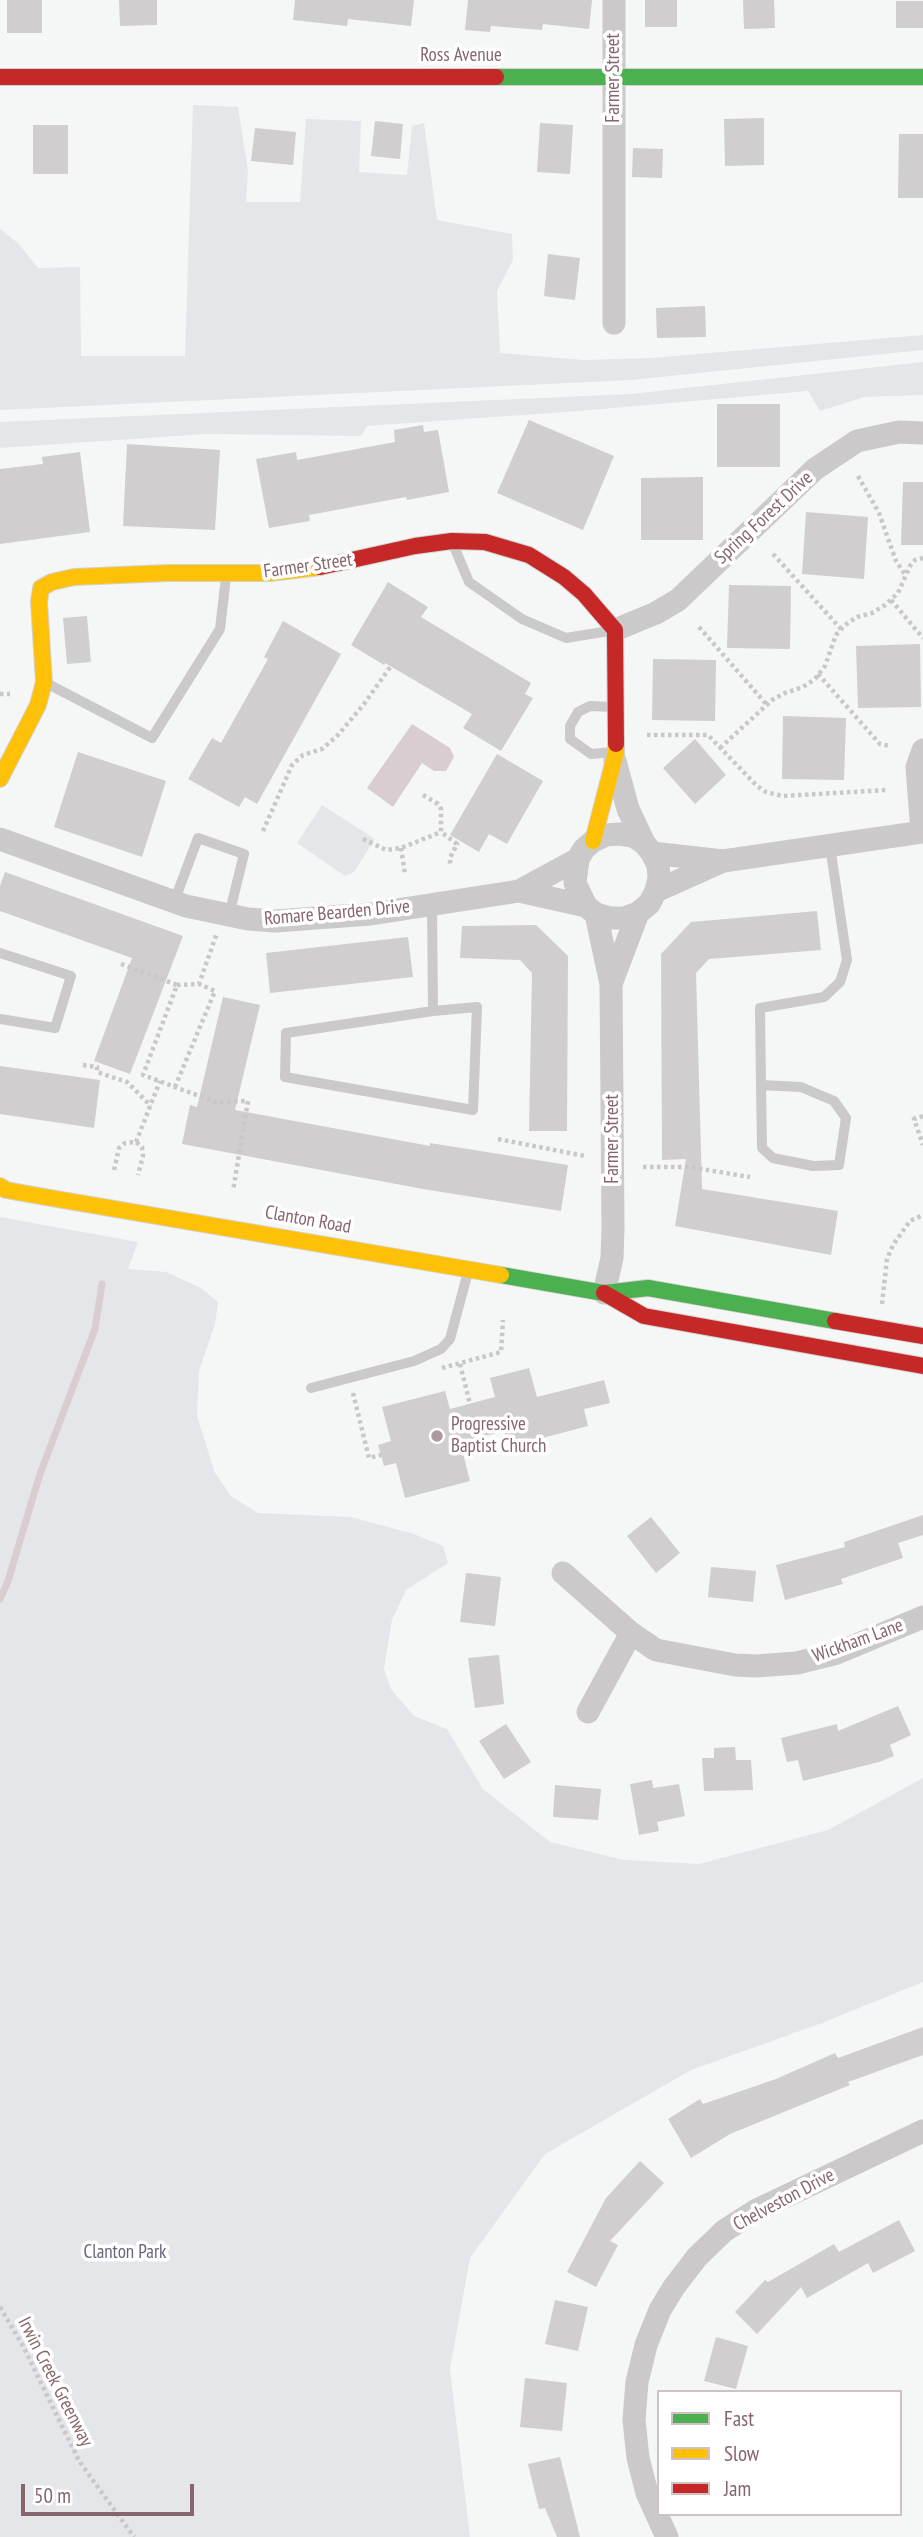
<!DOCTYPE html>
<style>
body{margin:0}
#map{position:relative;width:923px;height:2537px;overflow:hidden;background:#f5f6f6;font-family:"PT Sans Narrow",sans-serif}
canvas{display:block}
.legend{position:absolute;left:657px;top:2390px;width:245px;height:126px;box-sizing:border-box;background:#fff;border:2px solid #cfc2c4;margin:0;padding:9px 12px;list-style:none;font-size:21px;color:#86666c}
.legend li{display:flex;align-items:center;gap:14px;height:35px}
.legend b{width:35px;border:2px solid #cfc2c4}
.scale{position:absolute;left:21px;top:2484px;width:173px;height:32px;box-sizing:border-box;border:4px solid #86666c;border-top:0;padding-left:9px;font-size:21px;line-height:24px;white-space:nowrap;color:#86666c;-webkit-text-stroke:5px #fff;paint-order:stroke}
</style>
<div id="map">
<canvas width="923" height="2537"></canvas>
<ul class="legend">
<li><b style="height:9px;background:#4caf50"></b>Fast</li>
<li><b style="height:9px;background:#ffc107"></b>Slow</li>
<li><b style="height:9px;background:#c62828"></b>Jam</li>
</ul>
<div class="scale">50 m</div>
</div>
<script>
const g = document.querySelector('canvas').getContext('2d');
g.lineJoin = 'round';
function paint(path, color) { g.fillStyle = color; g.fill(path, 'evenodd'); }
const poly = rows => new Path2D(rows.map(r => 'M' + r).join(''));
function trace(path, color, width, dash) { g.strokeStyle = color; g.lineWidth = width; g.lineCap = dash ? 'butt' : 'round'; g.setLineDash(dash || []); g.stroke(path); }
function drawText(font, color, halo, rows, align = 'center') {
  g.font = font + ' "PT Sans Narrow",sans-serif'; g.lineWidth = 7; g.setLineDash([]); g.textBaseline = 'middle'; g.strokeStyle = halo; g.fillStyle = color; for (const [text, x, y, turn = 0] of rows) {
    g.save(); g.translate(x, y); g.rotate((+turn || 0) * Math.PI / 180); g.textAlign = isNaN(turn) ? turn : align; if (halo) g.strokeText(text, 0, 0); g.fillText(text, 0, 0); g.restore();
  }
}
paint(poly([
 [193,105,238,107,248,171,246,202,300,202,306,119,361,121,359,172,407,175,412,126,424,123,437,220,512,234,513,260,497,291,500,353,584,360,651,358,923,335,923,350,631,380,0,410,0,229,18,243,38,268,80,267,81,356,185,356],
 [923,362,923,395,864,397,820,411,808,391,579,411,367,426,361,436,206,434,0,448,0,422,631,394],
 [322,805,375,839,354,872,345,876,297,843],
 [0,1217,138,1242,128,1269,166,1272,201,1288,218,1302,215,1324,199,1371,197,1416,215,1473,231,1496,258,1513,351,1517,414,1534,443,1546,448,1563,406,1590,392,1620,384,1669,391,1689,414,1716,447,1729,483,1789,550,1842,624,1860,699,1864,828,1830,923,1778,923,1982,822,2023,691,2070,545,2154,470,2258,450,2369,470,2537,0,2537]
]), '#e5e6ea');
paint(poly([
 [412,724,450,748,454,757,446,771,434,771,422,763,393,807,367,788]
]), '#d9cdd2');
trace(poly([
 [0,1599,8,1581,40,1474,95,1329,102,1284]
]), '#d9cdd2', 7);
paint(poly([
 [7,0,42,0,42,33,7,33],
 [119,0,157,0,157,25,120,26],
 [295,0,414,0,411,26,348,19,347,26,293,20],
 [468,0,592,0,589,29,543,24,542,30,491,26,490,32,465,30],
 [645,0,677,0,677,27,645,27],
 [743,0,774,0,775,28,744,29],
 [896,1,923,1,923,28,896,28],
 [764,118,764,165,725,166,724,119],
 [375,121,403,124,400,159,371,156],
 [540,123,573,125,570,174,537,172],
 [33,125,68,125,68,174,33,174],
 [255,128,296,132,293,165,251,161],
 [899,134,923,134,923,198,898,198],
 [633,148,663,149,662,178,632,177],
 [548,254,580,258,575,300,544,296],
 [705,306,706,337,657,338,656,308],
 [717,404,780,404,780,467,717,467],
 [529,420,614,456,583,530,497,493],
 [423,425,424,432,438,430,449,492,407,500,406,497,309,515,310,521,269,528,256,459,296,452,297,460,395,442,394,430],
 [127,444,220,450,215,530,123,526],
 [80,452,90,532,0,544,0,469,43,464,42,457],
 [703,477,703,540,641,540,641,478],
 [903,482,923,482,923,545,901,545],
 [806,512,868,517,864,579,802,574],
 [388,582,428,607,421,617,531,683,525,694,533,698,501,751,463,728,472,714,385,663,384,665,351,645],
 [729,585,791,586,790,649,727,648],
 [87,616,91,662,67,664,63,618],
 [283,621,341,654,257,804,245,797,239,807,188,779,212,738,221,743,268,659,264,657],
 [920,644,921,707,858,708,856,646],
 [653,659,716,660,715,721,652,720],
 [783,716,846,718,844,780,782,779],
 [695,739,726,775,695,804,663,768],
 [78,752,166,781,142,857,54,827],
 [497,754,543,781,507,844,489,834,479,852,450,835],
 [5,872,183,936,130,1074,94,1061,132,958,0,911,0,886],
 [817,911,821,950,709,959,696,973,702,1189,838,1211,831,1255,675,1226,686,1159,662,1160,661,954,691,922],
 [536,925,568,956,567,1131,529,1131,532,973,520,960,460,958,462,926],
 [408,937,413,977,270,993,266,953],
 [223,997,260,1005,235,1110,430,1146,430,1143,568,1165,561,1211,423,1189,182,1144,190,1105,197,1107],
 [0,1066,100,1080,94,1128,0,1114],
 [529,1368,537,1397,604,1380,610,1403,584,1409,588,1426,508,1447,504,1431,460,1442,470,1481,405,1498,396,1463,384,1466,378,1445,391,1441,382,1407,445,1391,450,1409,495,1397,490,1378],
 [923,1515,923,1535,898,1543,903,1558,841,1579,843,1584,785,1600,776,1565,845,1547,844,1542],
 [651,1517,680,1553,656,1573,627,1536],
 [711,1567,756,1571,753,1602,708,1597],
 [466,1573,501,1577,495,1626,460,1622],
 [499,1655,504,1704,475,1708,468,1658],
 [898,1706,911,1735,890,1745,894,1756,879,1762,803,1781,798,1760,787,1762,781,1738,837,1724,838,1731],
 [506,1724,531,1762,504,1779,479,1741],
 [735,1747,736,1760,751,1760,753,1790,704,1791,702,1758,714,1758,714,1748],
 [652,1780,653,1788,679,1784,685,1816,657,1822,659,1831,639,1835,630,1784],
 [555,1785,601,1789,598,1820,553,1817],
 [923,2027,923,2055,848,2082,850,2085,730,2134,691,2158,668,2119,700,2099,703,2104,776,2079,835,2053,838,2058],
 [640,2161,664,2183,610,2241,618,2245,596,2287,567,2272,606,2198],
 [899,2220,915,2251,873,2273,868,2263,807,2298,801,2287,757,2334,735,2312,765,2280,768,2282,834,2244,839,2252],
 [555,2300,588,2307,578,2351,545,2344],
 [716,2337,748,2346,736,2389,704,2381],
 [525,2378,567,2383,562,2431,520,2427],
 [560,2457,580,2537,557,2537,545,2508,539,2509,528,2464]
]), '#d0cecf');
const fast = poly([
 [496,77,923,77],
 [501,1275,604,1293,648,1288,835,1321]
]);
const slow = poly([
 [0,779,38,705,44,682,39,602,41,588,52,582,74,577,167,573,270,573,320,567],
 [593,841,616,752,616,744],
 [0,1186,6,1190,45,1197,501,1275]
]);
const jam = poly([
 [0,77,496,77],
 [320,567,415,546,452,541,485,542,529,555,564,577,584,594,615,630,616,744],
 [604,1293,644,1316,923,1366],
 [835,1321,923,1336]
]);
trace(fast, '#d3d2d2', 18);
trace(slow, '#d3d2d2', 18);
trace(jam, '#d3d2d2', 18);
trace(poly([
 [858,476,879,513,896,561,906,576],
 [773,554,841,629],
 [891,600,923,638],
 [699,627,767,705],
 [818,674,880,744,890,746],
 [0,694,10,694],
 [647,735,708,735,756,785,766,792,782,796,887,790],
 [720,748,772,700,785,693,803,687,815,679,825,666,836,635,845,625,857,617,872,613,885,605,898,593,910,566,915,560,923,558],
 [423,795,438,804,441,809,441,832,457,844,450,858,450,867],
 [263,831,292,765,303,755,322,749,338,735,364,704,391,666],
 [363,839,386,850,401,848,441,832],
 [401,848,405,874],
 [121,964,177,985,143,1075,215,1102,248,1101,233,1191],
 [177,985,199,984,217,933],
 [83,1065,97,1067,97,1072,127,1082,151,1106],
 [175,1087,215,991,199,984],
 [923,1116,914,1119,923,1145],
 [498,1139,585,1156],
 [136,1142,160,1081],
 [643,1167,689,1167,750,1177],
 [114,1170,119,1148,125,1143,136,1142,142,1147,143,1156,138,1175],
 [882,1304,887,1259,893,1245,910,1221,923,1215],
 [460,1364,470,1404],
 [442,1368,501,1352,503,1320],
 [353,1393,369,1458,381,1455],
 [0,2307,23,2346,79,2461,134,2537]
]), '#c9c7c7', 4.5, [3.5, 3.5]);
trace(poly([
 [453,544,469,582,522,619,566,638,609,631],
 [48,684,152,738,220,629,226,577],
 [612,752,591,754,570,739,570,726,578,712,590,706,613,707],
 [174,902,198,838,244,854,229,915],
 [432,904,433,1011],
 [0,953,71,976,55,1028,0,1019],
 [477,1007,473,1110,285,1077,286,1033,433,1011,477,1007],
 [761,1085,801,1087,834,1101,846,1118,839,1165,813,1166,773,1158,762,1148,761,1085,760,1008,824,997,840,982,847,960,830,846],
 [311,1388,414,1361,441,1349,450,1339,468,1272]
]), '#cbc9ca', 10);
trace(poly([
 [614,323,614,0],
 [615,630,656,613,678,600,815,469,857,441,899,432,923,433],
 [615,761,628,809,644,843],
 [922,832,917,767,923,750],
 [0,839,186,906,248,919,275,921,371,914,519,891,586,906,596,914,610,918,624,918,638,913,649,904,656,891,659,878,658,865,652,853,644,843,633,836,619,834,606,835,593,841,584,849,578,859,575,883,586,906],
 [652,853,723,861,923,832],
 [519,891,578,859],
 [656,891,723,861],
 [596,914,611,984,613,1228,612,1258,604,1293],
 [611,984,638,913],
 [563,1573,631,1633,656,1650,735,1665,756,1666,797,1663,837,1653,923,1617],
 [588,1712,631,1633],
 [667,2537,647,2493,638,2458,634,2420,637,2382,646,2345,660,2310,674,2287,697,2257,724,2231,755,2211,923,2131]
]), '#cbc9ca', 23);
trace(fast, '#4caf50', 16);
trace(slow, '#ffc107', 16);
trace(jam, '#c62828', 16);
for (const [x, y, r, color] of [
 [437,1436,7,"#ad989c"]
]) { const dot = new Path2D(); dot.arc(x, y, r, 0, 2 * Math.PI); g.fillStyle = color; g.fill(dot); trace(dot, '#fff', 2.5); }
drawText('19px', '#86666c', '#fff', [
 ["Ross Avenue",461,56],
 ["Farmer Street",614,78,-90],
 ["Spring Forest Drive",764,518,-43],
 ["Farmer Street",308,566,-8],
 ["Romare Bearden Drive",337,913,-5],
 ["Farmer Street",613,1139,-90],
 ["Clanton Road",308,1220,10],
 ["Wickham Lane",858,1641,-20],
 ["Chelveston Drive",784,2200,-28],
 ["Irwin Creek Greenway",55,2382,63]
]);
drawText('19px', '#86666c', '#fff', [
 ["Progressive",451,1425],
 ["Baptist Church",451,1447]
], 'left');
drawText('19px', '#69657d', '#fff', [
 ["Clanton Park",125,2253]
]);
</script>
